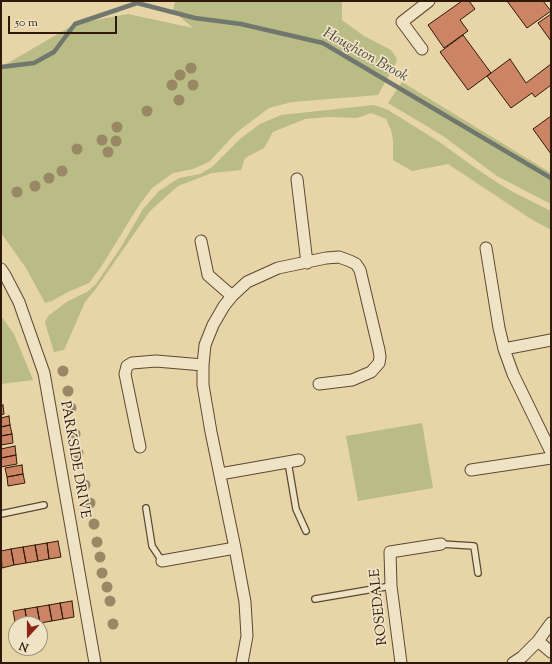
<!DOCTYPE html>
<style>
body{margin:0}
#map{position:relative;width:552px;height:664px;overflow:hidden;background:#e7d4a7;font-family:"Sorts Mill Goudy",serif}
canvas{display:block}
.frame{position:absolute;inset:0;border:2px solid #30190a;pointer-events:none}
.north{position:absolute;left:8px;top:616px;width:40px;height:40px;box-sizing:border-box;background:#efe3c6;border:1px solid #a3927b;border-radius:50%;rotate:201deg;font-size:11px;font-weight:700;line-height:16px;text-align:center;color:#30190a}
.north::after{content:'';display:block;margin:auto;width:14px;height:18px;background:#8f2418;clip-path:polygon(50% 0,100% 100%,50% 72%,0 100%)}
.scale{position:absolute;left:8px;top:16px;width:109px;height:18px;box-sizing:border-box;border:2px solid #30190a;border-top:0;padding-left:5px;font-size:12px;line-height:14px;white-space:nowrap;color:#30190a;-webkit-text-stroke:3px #efe3c6;paint-order:stroke}
</style>
<div id="map">
<canvas width="552" height="664"></canvas>
<div class="frame"></div>
<div class="north">N</div>
<div class="scale">50 m</div>
</div>
<script>
const g = document.querySelector('canvas').getContext('2d');
g.lineJoin = 'round';
function paint(path, color) { g.fillStyle = color; g.fill(path, 'evenodd'); }
const poly = rows => new Path2D(rows.map(r => 'M' + r).join(''));
function trace(path, color, width, dash) { g.strokeStyle = color; g.lineWidth = width; g.lineCap = dash ? 'butt' : 'round'; g.setLineDash(dash || []); g.stroke(path); }
function drawText(font, color, halo, rows, align = 'center') {
  g.font = font + ' "Sorts Mill Goudy",serif'; g.lineWidth = 3.5; g.setLineDash([]); g.textBaseline = 'middle'; g.strokeStyle = halo; g.fillStyle = color; for (const [text, x, y, turn = 0] of rows) {
    g.save(); g.translate(x, y); g.rotate((+turn || 0) * Math.PI / 180); g.textAlign = isNaN(turn) ? turn : align; if (halo) g.strokeText(text, 0, 0); g.fillText(text, 0, 0); g.restore();
  }
}
paint(poly([
 [175,1,342,1,342,20,364,36,391,50,397,59,396,63,378,95,292,102,269,108,236,133,209,162,193,169,173,173,152,188,138,207,101,267,89,283,68,292,52,301,45,303,26,268,1,233,1,67,75,24,128,14,193,28,173,11],
 [402,82,551,173,551,204,497,176,443,136,388,103],
 [374,105,388,110,438,141,474,167,498,183,513,192,551,211,551,230,531,219,448,164,412,171,393,160,393,140,391,130,386,119,371,113,357,118,329,117,305,119,273,132,264,148,245,158,241,170,212,173,178,186,150,211,95,290,85,302,64,350,54,352,46,326,45,322,48,316,68,301,87,292,96,284,121,247,143,209,159,191,179,178,200,174,212,167,240,139,260,124,281,115],
 [1,316,14,334,33,380,1,384],
 [422,423,433,488,358,501,346,436]
]), '#b9bc84');
trace(poly([
 [1,67,34,63,54,52,75,24,137,3,195,18,241,24,323,43,551,178]
]), '#70776f', 4.5);
const building = poly([
 [462,1,469,1,475,9,460,20,468,31,444,48,428,25,462,1],
 [507,1,543,1,551,11,527,28,507,1],
 [551,14,551,41,538,23,551,14],
 [463,35,491,73,468,90,440,52,463,35],
 [510,59,526,83,551,64,551,85,535,97,532,93,511,108,487,76,510,59],
 [551,116,551,154,533,129,551,116],
 [3,405,4,414,1,415,1,406,3,405],
 [9,416,10,425,1,427,1,418,9,416],
 [10,425,12,434,1,436,1,427,10,425],
 [12,434,13,443,1,445,1,436,12,434],
 [15,446,16,455,1,458,1,449,15,446],
 [16,455,17,464,1,467,1,458,16,455],
 [22,465,23,474,7,477,5,468,22,465],
 [23,474,25,483,8,486,7,477,23,474],
 [58,541,61,557,49,559,47,543,58,541],
 [47,543,49,559,38,561,35,545,47,543],
 [35,545,38,561,26,563,23,547,35,545],
 [23,547,26,563,14,565,11,549,23,547],
 [11,549,14,565,2,568,1,551,11,549],
 [72,601,74,617,63,619,60,603,72,601],
 [60,603,63,619,52,621,49,605,60,603],
 [49,605,52,621,40,623,37,607,49,605],
 [37,607,40,623,27,624,25,609,37,607],
 [25,609,27,624,16,624,16,627,13,611,25,609]
]);
paint(building, '#cc8564');
trace(building, '#30190a', 1);
const service = poly([
 [288,462,296,509,306,531],
 [146,508,152,546,162,561],
 [1,514,44,505],
 [441,544,474,546,478,573],
 [315,599,391,586]
]);
const minor = poly([
 [422,49,402,22,429,1],
 [297,179,307,263],
 [201,241,208,275,232,296],
 [486,248,499,328,504,349,513,374,551,452],
 [1,269,5,275,19,302,44,373,95,663],
 [504,349,551,340],
 [140,447,125,374,127,366,132,363,156,361,203,365],
 [471,470,551,458],
 [220,474,299,460],
 [162,561,235,548],
 [538,641,551,652],
 [242,663,247,636,245,602,235,548,211,432,203,385,203,365,205,345,213,325,224,306,232,296,247,282,278,268,326,258,339,257,350,261,356,264,360,270,379,350,380,357,379,363,371,372,352,380,319,384],
 [401,663,391,586,390,552,441,544],
 [513,663,522,657,538,641,551,623]
]);
trace(service, '#5e4831', 8);
trace(minor, '#5e4831', 13);
trace(service, '#efe3c6', 5.5);
trace(minor, '#efe3c6', 11);
g.fillStyle = '#998865';
for (const [x, y] of [
 [191,68],
 [180,75],
 [172,85],
 [193,85],
 [179,100],
 [147,111],
 [117,127],
 [102,140],
 [116,141],
 [77,149],
 [108,152],
 [62,171],
 [49,178],
 [35,186],
 [17,192],
 [63,371],
 [68,391],
 [71,408],
 [75,434],
 [78,453],
 [85,485],
 [90,503],
 [94,524],
 [97,542],
 [100,557],
 [102,573],
 [107,587],
 [110,601],
 [113,624]
]) { g.beginPath(); g.arc(x, y, 5.5, 0, 2 * Math.PI); g.fill(); }
drawText('14px', '#30190a', '#efe3c6', [
 ["PARKSIDE DRIVE",74,460,80],
 ["ROSEDALE",380,607,-96]
]);
drawText('italic 15px', '#50483c', '#efe3c6', [
 ["Houghton Brook",365,56,29]
]);
</script>
